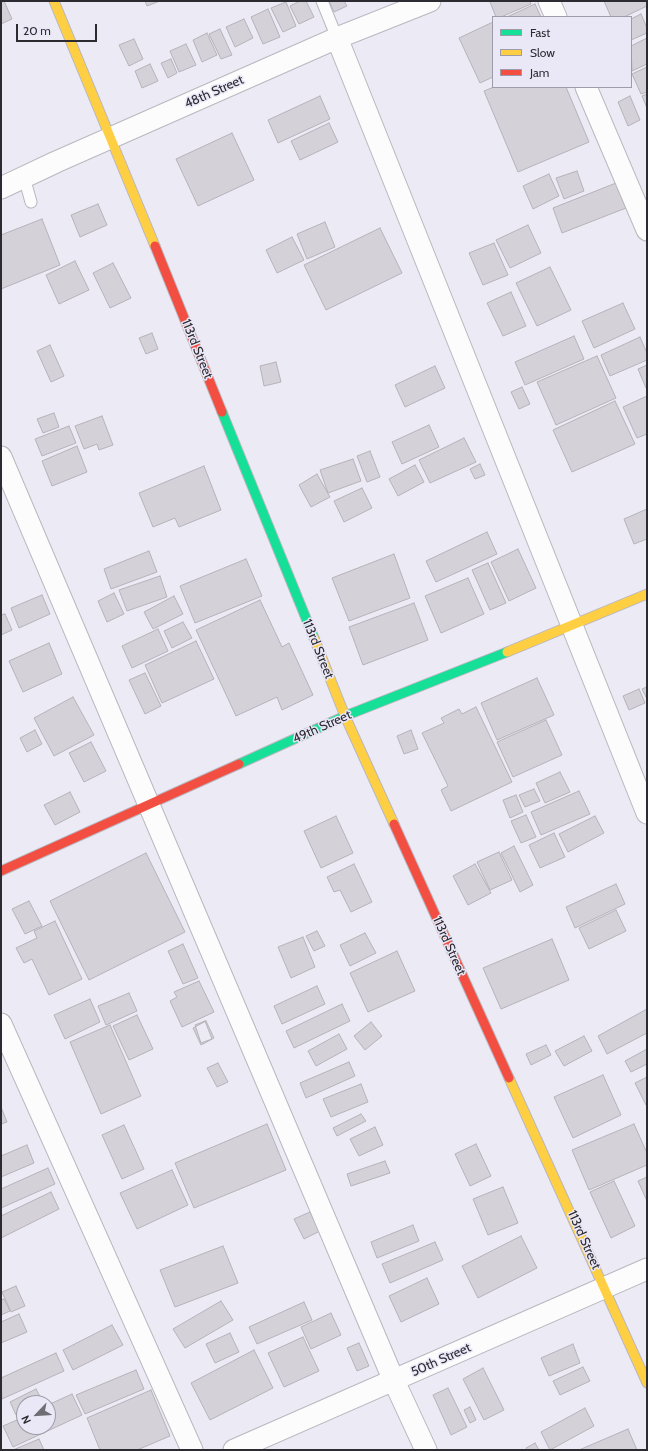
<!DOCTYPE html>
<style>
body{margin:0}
#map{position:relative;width:648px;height:1451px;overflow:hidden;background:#eceaf4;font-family:Cabin,sans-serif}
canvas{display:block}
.frame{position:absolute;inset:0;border:2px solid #2c2b31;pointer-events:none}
.legend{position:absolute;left:492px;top:16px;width:140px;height:72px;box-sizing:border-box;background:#eae7f7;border:1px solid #9e9ca8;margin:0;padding:5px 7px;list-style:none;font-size:12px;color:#2c2b31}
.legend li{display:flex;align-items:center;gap:8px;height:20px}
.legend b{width:20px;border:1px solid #9e9ca8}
.north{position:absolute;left:16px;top:1395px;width:40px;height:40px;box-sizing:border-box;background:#eae7f7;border:1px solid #9e9ca8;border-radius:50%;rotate:245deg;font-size:11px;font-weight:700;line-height:16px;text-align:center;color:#2c2b31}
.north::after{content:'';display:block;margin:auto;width:14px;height:18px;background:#6f6e75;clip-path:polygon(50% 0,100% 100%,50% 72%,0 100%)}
.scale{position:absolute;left:16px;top:24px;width:81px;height:18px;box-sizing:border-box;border:2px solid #2c2b31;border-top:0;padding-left:5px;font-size:12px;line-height:14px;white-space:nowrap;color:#2c2b31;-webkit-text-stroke:3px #eae7f7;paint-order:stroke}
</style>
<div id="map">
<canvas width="648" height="1451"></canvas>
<div class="frame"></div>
<ul class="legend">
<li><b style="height:5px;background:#16e098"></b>Fast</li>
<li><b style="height:5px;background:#ffcf43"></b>Slow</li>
<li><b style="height:5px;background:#f24e42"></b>Jam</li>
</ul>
<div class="north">N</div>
<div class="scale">20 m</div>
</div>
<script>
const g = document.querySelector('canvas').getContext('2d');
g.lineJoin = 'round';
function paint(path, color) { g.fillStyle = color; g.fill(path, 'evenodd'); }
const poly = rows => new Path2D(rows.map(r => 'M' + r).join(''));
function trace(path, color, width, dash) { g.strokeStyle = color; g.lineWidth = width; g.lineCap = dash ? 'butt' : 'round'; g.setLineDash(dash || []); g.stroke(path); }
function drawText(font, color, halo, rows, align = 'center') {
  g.font = font + ' Cabin,sans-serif'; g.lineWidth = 3; g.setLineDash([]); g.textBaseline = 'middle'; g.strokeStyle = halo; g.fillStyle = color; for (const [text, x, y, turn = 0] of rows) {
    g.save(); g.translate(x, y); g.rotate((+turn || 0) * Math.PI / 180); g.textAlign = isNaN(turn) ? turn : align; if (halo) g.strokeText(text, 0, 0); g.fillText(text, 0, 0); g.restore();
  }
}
const building = poly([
 [1,1,4,1,12,19,1,24,1,1],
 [145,1,160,1,147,6,145,1],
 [300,1,306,1,314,17,299,24,290,6,300,1],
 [329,1,344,1,347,6,334,12,329,1],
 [491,1,530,1,531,4,501,17,496,17,490,2,491,1],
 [604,1,647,1,647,6,624,17,611,17,604,1],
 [286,2,296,26,283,32,271,8,286,2],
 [535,4,541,17,507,17,535,4],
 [268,9,280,37,263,44,251,17,268,9],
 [641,14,647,28,647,33,631,40,631,19,641,14],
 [244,19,253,38,235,47,226,27,244,19],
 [493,22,493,77,480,83,459,38,493,22],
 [220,29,232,55,221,59,209,34,220,29],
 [207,33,217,55,202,62,193,40,207,33],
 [647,38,647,64,632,71,631,46,647,38],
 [134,39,143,59,129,66,119,45,134,39],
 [186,44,196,65,179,72,170,51,186,44],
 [171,59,177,73,168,78,161,63,171,59],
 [150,64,158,81,142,88,135,71,150,64],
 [647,67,647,92,641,94,632,74,647,67],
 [494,87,566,87,589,142,518,172,484,91,494,87],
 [647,94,647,108,642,96,647,94],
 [320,96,330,119,278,143,268,120,320,96],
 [630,96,640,120,628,126,618,102,630,96],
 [329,123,338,142,300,160,291,141,329,123],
 [232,133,254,180,198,206,176,159,232,133],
 [577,171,584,191,564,199,556,178,577,171],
 [549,174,559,196,533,209,523,186,549,174],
 [616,183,626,208,562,233,553,208,616,183],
 [98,204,107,225,80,237,71,215,98,204],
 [42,219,60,265,1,289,1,235,42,219],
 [325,222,335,247,307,259,297,234,325,222],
 [528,225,541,253,510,268,496,240,528,225],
 [380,228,402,273,326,310,304,265,380,228],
 [292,237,304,260,277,273,266,250,292,237],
 [494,243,508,275,483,285,469,253,494,243],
 [75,261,89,290,59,304,46,275,75,261],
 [113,263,131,298,110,308,93,273,113,263],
 [550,267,571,310,537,326,516,283,550,267],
 [511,292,526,326,503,336,487,303,511,292],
 [623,303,635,329,594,348,582,321,623,303],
 [152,333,158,349,146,354,139,338,152,333],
 [574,336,584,359,525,385,515,362,574,336],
 [640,337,647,353,647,360,610,376,601,355,640,337],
 [50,345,64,376,51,382,37,351,50,345],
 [597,356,616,398,556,425,537,382,597,356],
 [276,362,281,382,264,386,260,366,276,362],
 [647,365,647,387,646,388,638,369,647,365],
 [435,366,445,388,405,407,395,385,435,366],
 [522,387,530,404,519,409,511,392,522,387],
 [647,396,647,434,637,438,623,407,647,396],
 [615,401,635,444,572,472,553,430,615,401],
 [54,413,59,427,43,433,37,419,54,413],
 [102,416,113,445,99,450,97,444,84,449,75,426,102,416],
 [429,425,439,447,402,464,392,442,429,425],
 [69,426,76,443,42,456,35,439,69,426],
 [464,438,476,462,430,483,419,460,464,438],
 [77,446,87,472,52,486,42,461,77,446],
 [370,451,380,477,367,482,357,456,370,451],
 [353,459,361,481,328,493,320,470,353,459],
 [480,464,485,475,475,479,470,469,480,464],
 [415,465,424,482,398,496,389,479,415,465],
 [204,466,221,510,179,527,175,518,153,527,139,493,204,466],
 [317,474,330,497,311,507,299,485,317,474],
 [362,488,372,508,344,522,334,501,362,488],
 [647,509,647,539,634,544,624,519,647,509],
 [487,532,497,554,436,582,426,561,487,532],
 [518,549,536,588,509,601,491,562,518,549],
 [149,551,157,572,111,589,104,569,149,551],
 [394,554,410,598,349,621,332,578,394,554],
 [246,559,262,596,195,623,180,586,246,559],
 [488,563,506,603,490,610,472,570,488,563],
 [160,576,167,597,127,611,119,590,160,576],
 [468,578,484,614,441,633,425,596,468,578],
 [114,593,124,614,107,622,98,601,114,593],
 [42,595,50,614,19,628,11,608,42,595],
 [174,596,183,614,153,629,144,612,174,596],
 [260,600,282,647,289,643,313,695,282,710,277,697,236,716,196,630,260,600],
 [414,603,428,640,363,665,349,627,414,603],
 [5,614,12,630,1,635,1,615,5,614],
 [183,622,192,638,172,648,164,631,183,622],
 [158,629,168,651,132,668,122,646,158,629],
 [196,641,214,679,162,703,145,665,196,641],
 [49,643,62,674,23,692,9,661,49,643],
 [145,673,161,706,145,714,129,680,145,673],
 [537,678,554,715,497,740,481,703,537,678],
 [647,687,647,699,642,689,647,687],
 [639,689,645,703,629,710,623,696,639,689],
 [73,697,94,735,54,756,34,718,73,697],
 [476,707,512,782,451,811,441,790,448,786,422,733,444,723,441,718,459,709,462,714,476,707],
 [546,720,562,755,513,777,497,742,546,720],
 [35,730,42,744,27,752,20,738,35,730],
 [411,730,418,749,404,754,397,736,411,730],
 [91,742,106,771,84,782,69,753,91,742],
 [560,772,570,792,545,803,536,783,560,772],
 [534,789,540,801,525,807,519,795,534,789],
 [579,791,590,814,541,835,531,812,579,791],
 [70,792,80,812,55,825,44,805,70,792],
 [516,795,523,812,510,818,503,800,516,795],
 [526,815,536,837,521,843,511,821,526,815],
 [336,816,353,853,321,868,304,831,336,816],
 [595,816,604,833,568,852,559,834,595,816],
 [554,833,565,857,540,868,529,845,554,833],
 [514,846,533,885,520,892,501,853,514,846],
 [499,852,512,880,490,890,477,862,499,852],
 [146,853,185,932,89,980,50,901,146,853],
 [354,864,372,902,351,912,340,890,334,892,327,877,354,864],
 [475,864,491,893,468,905,453,876,475,864],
 [616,884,625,904,575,928,566,907,616,884],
 [29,901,42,926,25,934,12,909,29,901],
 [616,910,626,931,589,949,579,928,616,910],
 [55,921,82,979,49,995,32,959,24,963,16,948,37,938,34,931,55,921],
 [317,931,325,946,314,951,306,936,317,931],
 [365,933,376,953,350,966,340,945,365,933],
 [303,937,315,967,291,978,278,947,303,937],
 [552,939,569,980,501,1009,483,968,552,939],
 [183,944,198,978,183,984,168,951,183,944],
 [397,951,415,991,368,1012,350,973,397,951],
 [199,981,214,1012,182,1027,170,1001,177,997,174,992,199,981],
 [317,986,325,1004,282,1024,274,1006,317,986],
 [129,993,137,1011,106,1025,98,1006,129,993],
 [90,999,100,1022,65,1039,54,1015,90,999],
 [342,1004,350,1021,294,1048,286,1031,342,1004],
 [647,1009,647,1033,607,1054,598,1036,647,1009],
 [137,1015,153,1049,129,1060,113,1026,137,1015],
 [205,1021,212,1039,201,1043,195,1025,205,1021],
 [206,1021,214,1038,201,1045,193,1028,206,1021],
 [371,1022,382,1036,365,1050,354,1036,371,1022],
 [110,1025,141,1096,101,1114,70,1042,110,1025],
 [339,1034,347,1049,316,1066,308,1051,339,1034],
 [584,1036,592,1051,564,1066,555,1051,584,1036],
 [546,1045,551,1055,531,1065,526,1054,546,1045],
 [647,1049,647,1064,631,1072,625,1061,647,1049],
 [349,1062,355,1076,306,1098,300,1083,349,1062],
 [218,1063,228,1082,217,1087,207,1068,218,1063],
 [603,1075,621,1115,573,1138,554,1097,603,1075],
 [647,1077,647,1105,646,1105,635,1083,647,1077],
 [361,1084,368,1102,331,1117,323,1099,361,1084],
 [1,1107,7,1122,1,1124,1,1107],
 [361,1114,366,1121,337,1136,333,1128,361,1114],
 [267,1124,286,1170,194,1208,175,1163,267,1124],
 [634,1124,647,1153,647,1165,589,1190,572,1150,634,1124],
 [124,1125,144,1169,122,1179,102,1135,124,1125],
 [375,1127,383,1145,359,1156,350,1139,375,1127],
 [476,1144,491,1176,470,1186,455,1154,476,1144],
 [27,1145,34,1163,1,1177,1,1156,27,1145],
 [385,1161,390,1173,351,1186,347,1174,385,1161],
 [48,1168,55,1184,1,1208,1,1189,48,1168],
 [172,1170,188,1205,137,1229,120,1193,172,1170],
 [647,1177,647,1201,638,1181,647,1177],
 [614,1181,635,1226,611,1238,590,1192,614,1181],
 [503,1187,518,1223,488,1235,473,1199,503,1187],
 [51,1192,59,1209,1,1238,1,1216,51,1192],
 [310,1212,320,1231,304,1239,294,1219,310,1212],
 [413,1225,419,1241,377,1258,371,1242,413,1225],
 [521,1236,537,1268,478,1298,462,1266,521,1236],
 [435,1242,443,1260,390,1283,382,1264,435,1242],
 [223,1246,238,1283,175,1307,160,1270,223,1246],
 [427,1278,439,1304,401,1322,389,1296,427,1278],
 [16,1286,25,1306,11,1312,2,1292,16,1286],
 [4,1299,10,1311,1,1315,1,1300,4,1299],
 [221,1301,233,1320,185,1348,173,1329,221,1301],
 [304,1302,312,1320,257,1344,249,1327,304,1302],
 [331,1313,341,1335,311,1349,301,1327,331,1313],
 [19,1314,27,1332,1,1343,1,1322,19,1314],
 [112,1325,123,1345,73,1370,63,1350,112,1325],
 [230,1333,239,1352,215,1363,206,1344,230,1333],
 [303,1337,319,1371,284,1387,268,1353,303,1337],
 [359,1343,369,1366,357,1371,347,1348,359,1343],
 [573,1344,580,1363,549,1376,541,1358,573,1344],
 [254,1350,273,1388,210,1420,191,1383,254,1350],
 [56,1353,64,1371,2,1399,1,1378,56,1353],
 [583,1367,590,1381,560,1395,553,1381,583,1367],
 [483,1368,504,1410,484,1420,463,1379,483,1368],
 [136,1370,144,1389,85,1414,76,1395,136,1370],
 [448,1388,467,1427,451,1435,433,1395,448,1388],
 [36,1389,43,1402,24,1403,24,1411,16,1415,10,1402,36,1389],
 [151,1390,170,1436,137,1450,100,1450,87,1418,151,1390],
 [72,1394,82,1415,13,1447,3,1426,24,1417,24,1427,48,1427,48,1405,72,1394],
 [470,1407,476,1420,470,1423,464,1410,470,1407],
 [585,1408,594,1426,550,1450,541,1432,585,1408],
 [628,1429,637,1450,579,1450,628,1429],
 [39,1439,44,1450,13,1450,39,1439],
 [535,1443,539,1450,527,1450,526,1448,535,1443]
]);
paint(building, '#d4d1d8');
trace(building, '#b6b2ba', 1);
const lane = poly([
 [322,1,337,38],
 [24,177,31,202]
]);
const street = poly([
 [549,1,556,17],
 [337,38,647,813],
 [586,87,647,230],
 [1,188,56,162,337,38,430,1],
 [1,457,394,1381,426,1450],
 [1,1024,192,1450],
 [234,1450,647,1269]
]);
const fast = poly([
 [222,412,314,638],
 [239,764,345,716,507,652]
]);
const slow = poly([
 [54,1,155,246],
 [314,638,345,716,394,824],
 [507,652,647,594],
 [509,1078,647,1383]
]);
const jam = poly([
 [155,246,222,412],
 [394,824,509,1078],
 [1,871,239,764]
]);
trace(lane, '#b9b7bf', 13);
trace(street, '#b9b7bf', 23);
trace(fast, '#b9b7bf', 11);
trace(slow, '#b9b7bf', 11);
trace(jam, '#b9b7bf', 11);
trace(lane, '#fcfcfd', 11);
trace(street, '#fcfcfd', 21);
trace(fast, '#16e098', 9);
trace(slow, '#ffcf43', 9);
trace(jam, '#f24e42', 9);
drawText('13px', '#2c2b31', '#eae7f7', [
 ["48th Street",214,92,-24],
 ["113rd Street",197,349,68],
 ["113rd Street",318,649,68],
 ["49th Street",322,727,-24],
 ["113rd Street",449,946,66],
 ["113rd Street",584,1240,66],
 ["50th Street",441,1360,-24]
]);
</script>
